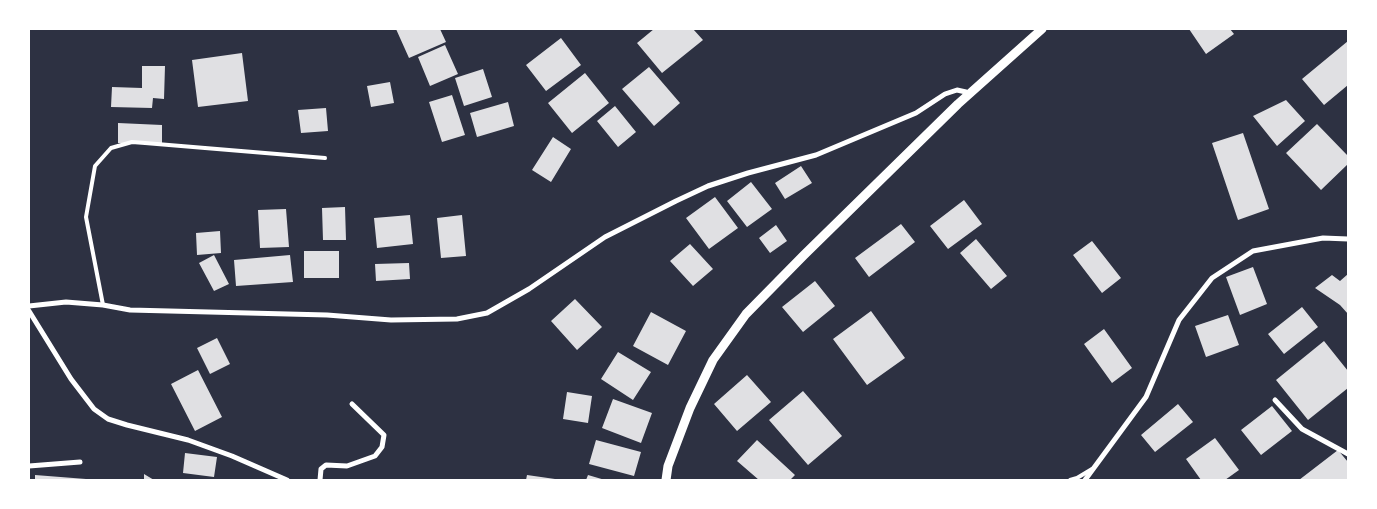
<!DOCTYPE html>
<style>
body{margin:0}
#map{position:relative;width:1377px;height:509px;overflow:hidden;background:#2d3142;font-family:"Titillium Web",sans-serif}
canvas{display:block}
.frame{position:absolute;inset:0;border:30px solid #fff;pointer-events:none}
</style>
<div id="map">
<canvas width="1377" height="509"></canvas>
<div class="frame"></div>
</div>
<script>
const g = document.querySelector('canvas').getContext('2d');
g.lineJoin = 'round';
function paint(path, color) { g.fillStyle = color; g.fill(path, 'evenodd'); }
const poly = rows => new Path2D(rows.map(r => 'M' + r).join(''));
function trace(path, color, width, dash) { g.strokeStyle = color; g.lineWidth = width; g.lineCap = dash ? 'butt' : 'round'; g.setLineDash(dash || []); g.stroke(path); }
paint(poly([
 [396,29,440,29,446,42,409,58],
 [654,29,693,29,703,40,662,73,637,43],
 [1189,29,1230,29,1234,34,1206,54],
 [561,38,581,65,546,91,526,65],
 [1348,41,1348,85,1324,105,1302,79],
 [445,45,458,74,430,86,418,57],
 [242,53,248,101,198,107,192,60],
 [142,66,165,66,164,99,153,98,152,108,111,107,112,87,142,88],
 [649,67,680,103,654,126,622,89],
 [483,69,492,97,464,106,455,78],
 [585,73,609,103,572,133,548,103],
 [390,82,394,103,371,107,367,86],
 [452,95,465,135,442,142,429,102],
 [1286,100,1305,121,1277,146,1253,116],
 [508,102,514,126,477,137,470,113],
 [615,106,636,132,618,147,597,121],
 [326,108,328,131,301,133,298,110],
 [118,123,162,125,162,144,118,143],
 [1317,124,1348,156,1348,164,1321,190,1286,153],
 [1243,133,1269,209,1238,220,1212,143],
 [553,137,571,149,551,182,532,170],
 [801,166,812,183,785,199,775,183],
 [751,182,772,209,747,227,727,201],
 [715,197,738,228,709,249,686,218],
 [964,200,982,224,948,249,930,226],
 [345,207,346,240,323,240,322,208],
 [286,209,289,247,260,248,258,210],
 [410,215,413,244,377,248,374,218],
 [462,215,466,256,441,258,437,218],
 [901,224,915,242,869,277,855,258],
 [776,225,787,241,770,253,759,238],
 [220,231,221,253,197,255,196,233],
 [976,239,1007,276,991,289,960,253],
 [1092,241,1121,278,1102,293,1073,255],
 [690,244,713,269,693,286,670,261],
 [304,251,339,251,339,278,304,278],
 [214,255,229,284,214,291,199,263],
 [290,255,293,282,236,286,234,260],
 [409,263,410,279,376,281,375,264],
 [1253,267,1267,304,1240,315,1226,277],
 [1348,274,1348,314,1340,305,1315,288,1332,275,1340,281],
 [815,281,835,306,803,332,782,307],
 [575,299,602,327,577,350,551,321],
 [1302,307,1318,327,1284,354,1268,334],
 [871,311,905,358,867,385,833,339],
 [651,312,686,331,668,365,633,346],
 [1228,315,1239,345,1206,357,1195,326],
 [1104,329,1132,368,1112,383,1084,344],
 [217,338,230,364,210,374,197,348],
 [1324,341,1348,371,1348,388,1308,420,1276,380],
 [618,352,651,372,633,400,601,379],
 [198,370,222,417,195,431,171,384],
 [747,375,771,402,737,431,714,404],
 [803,391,842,436,808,465,769,420],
 [567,392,592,396,588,423,563,419],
 [613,399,652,413,641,443,602,428],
 [1178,404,1193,422,1155,452,1141,435],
 [1272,406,1292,431,1261,455,1241,430],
 [1215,438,1239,470,1225,480,1201,480,1186,459],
 [596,440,641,452,634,476,589,464],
 [757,440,795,475,790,480,759,480,737,461],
 [1338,450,1348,462,1348,480,1299,480],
 [185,453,217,457,214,477,183,473],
 [144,474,154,480,144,480],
 [35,475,86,479,86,480,35,480],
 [527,475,555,479,555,480,526,480],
 [588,475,605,480,586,480]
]), '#e0e0e3');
trace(poly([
 [103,305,86,217,95,166,111,148,132,142,145,143,325,158],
 [1070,480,1077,478,1092,469]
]), '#fff', 4);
trace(poly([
 [29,306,66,302,103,305,130,310,327,315,391,320,457,319,487,313,529,289,605,237,676,201,708,186,748,173,816,155,916,113,945,94,957,90,966,92,969,94],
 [29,311,71,379,94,409,108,419,127,425,188,440,232,456,287,480],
 [1275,400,1302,429,1348,454],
 [29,466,80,462],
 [320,480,321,469,326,465,347,466,375,456,382,447,384,435,352,404],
 [1085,480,1146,397,1179,320,1212,278,1253,251,1323,238,1348,239]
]), '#fff', 5);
trace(poly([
 [666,480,668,466,690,408,713,360,746,314,804,255,958,104,1042,29]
]), '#fff', 9);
</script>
